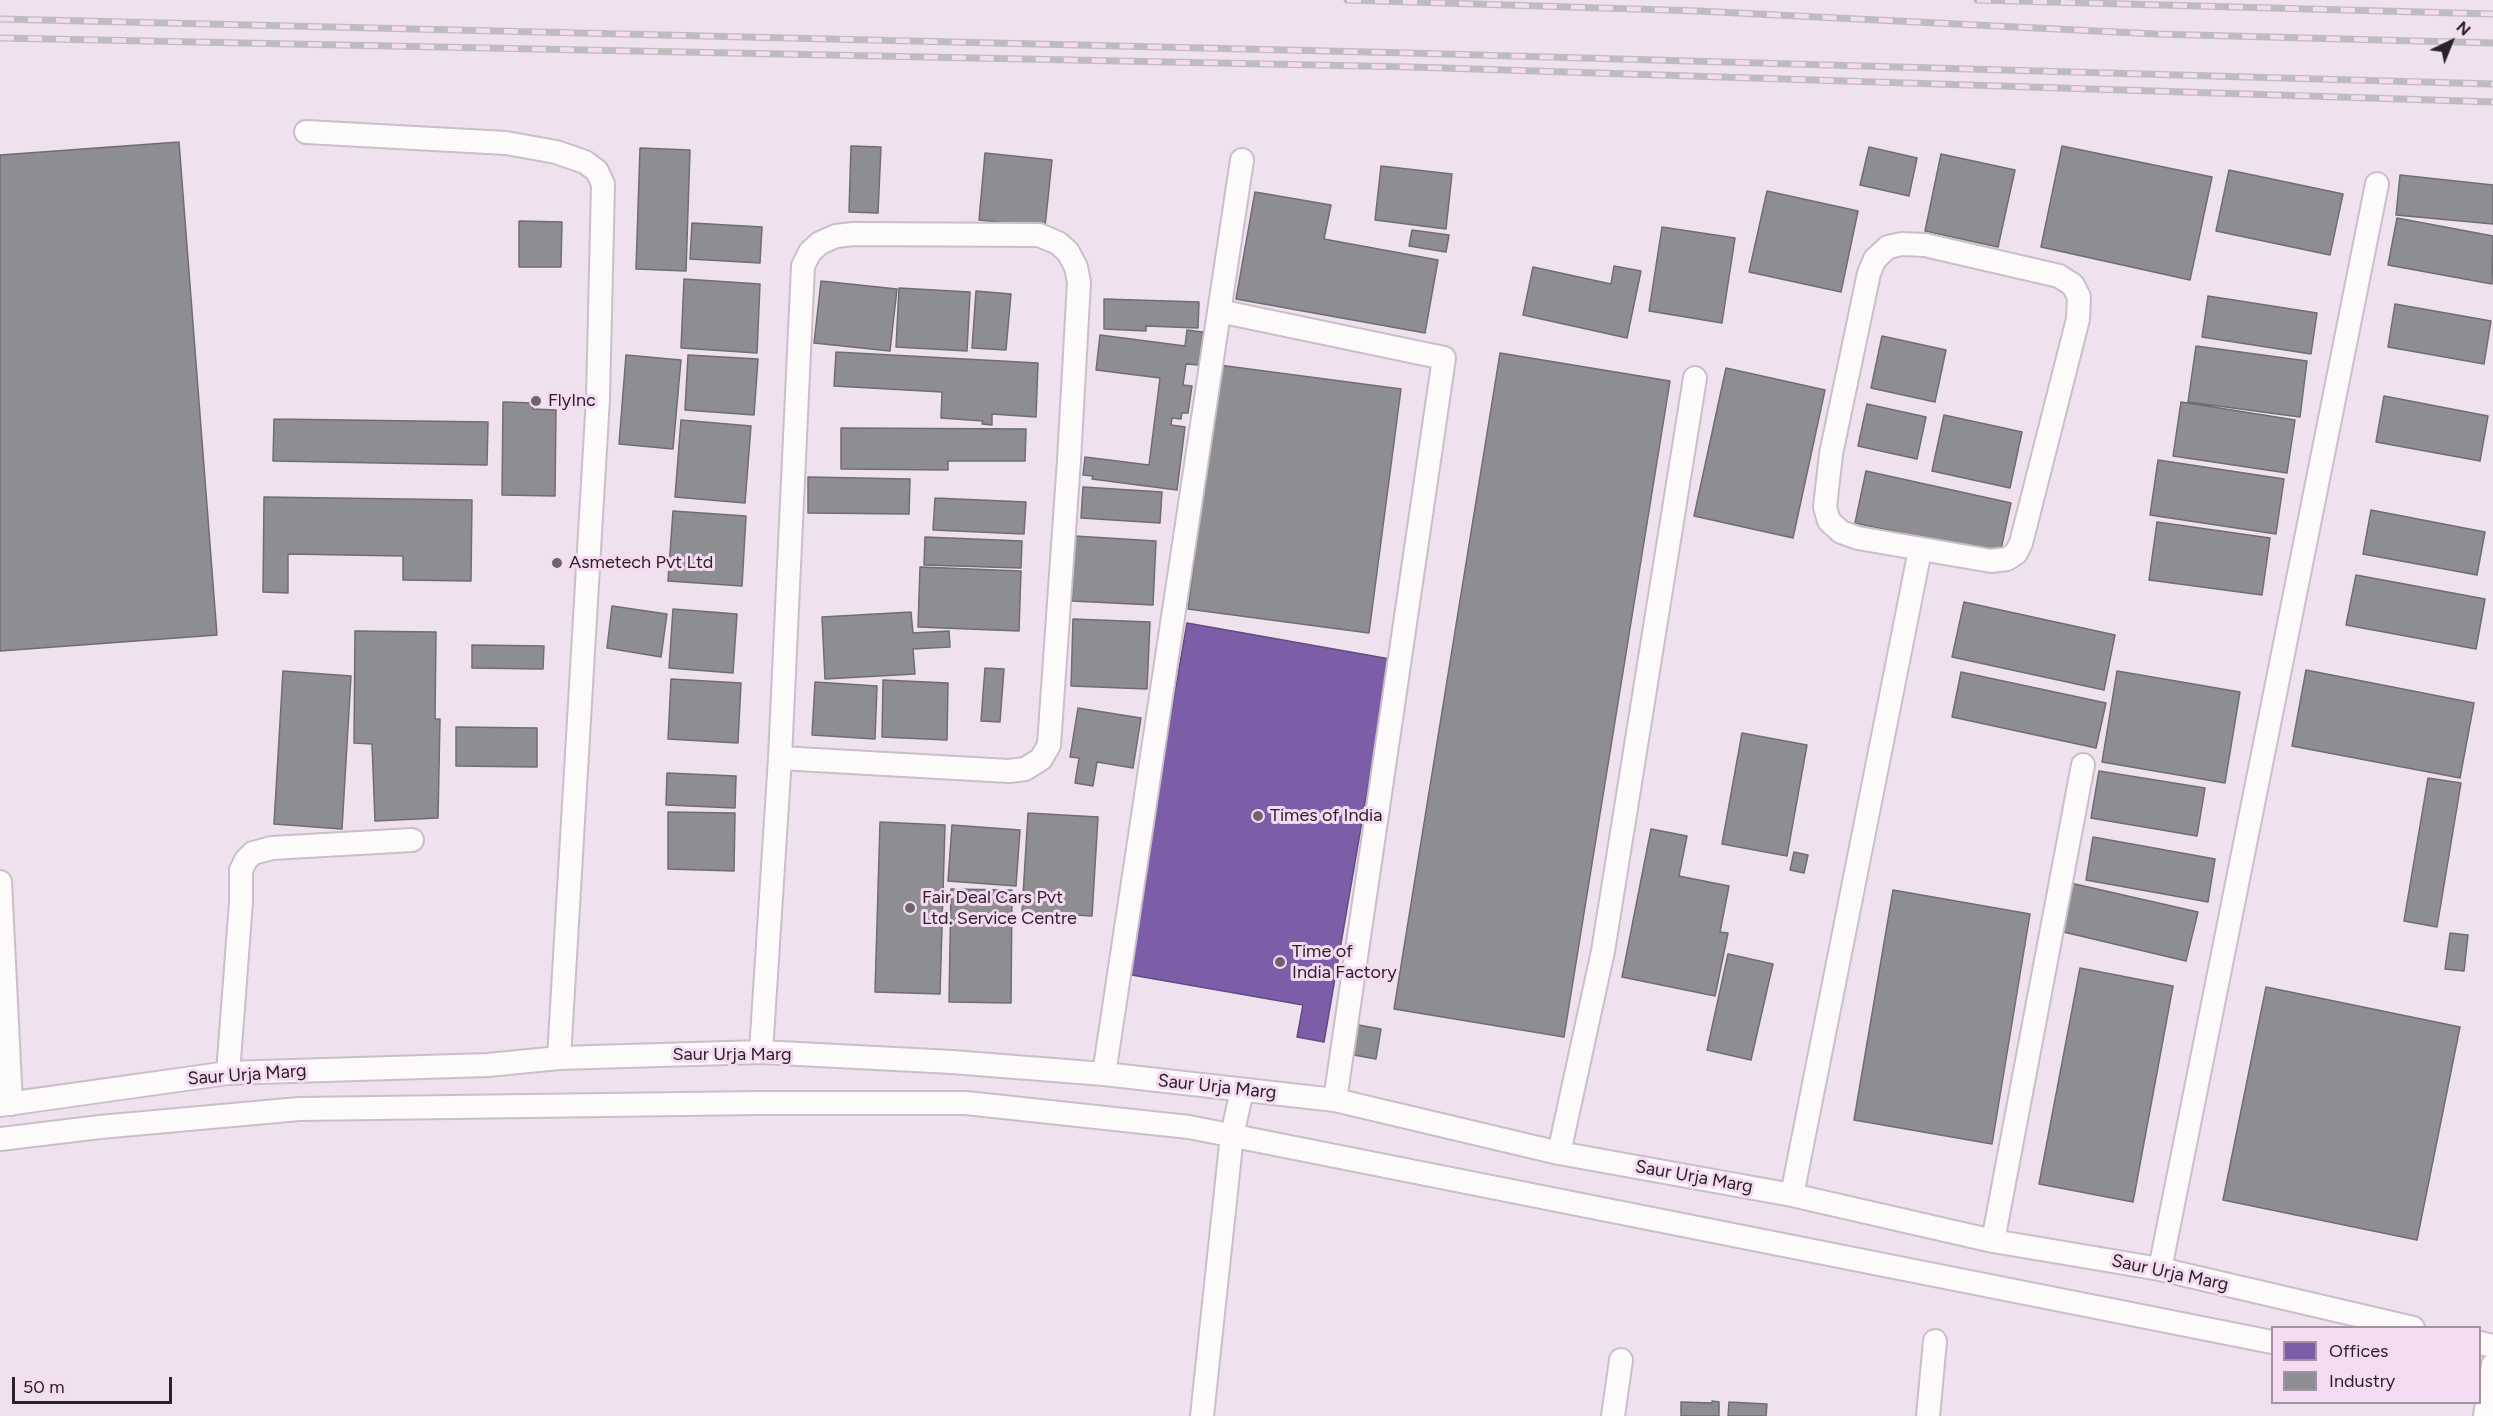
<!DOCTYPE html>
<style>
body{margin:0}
#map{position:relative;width:2493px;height:1416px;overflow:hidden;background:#efe1ed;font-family:Figtree,sans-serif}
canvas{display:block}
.legend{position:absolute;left:2271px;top:1326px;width:210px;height:78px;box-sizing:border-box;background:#f5dbf2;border:2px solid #a491a2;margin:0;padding:8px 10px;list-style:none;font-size:18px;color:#2a2129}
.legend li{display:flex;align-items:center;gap:12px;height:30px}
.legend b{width:30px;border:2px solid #a491a2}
.north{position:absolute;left:2421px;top:12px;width:60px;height:60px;-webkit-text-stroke:4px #f5dbf2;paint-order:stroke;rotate:43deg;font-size:16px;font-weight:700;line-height:24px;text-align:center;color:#2a2129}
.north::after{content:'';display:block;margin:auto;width:21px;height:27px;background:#2a2129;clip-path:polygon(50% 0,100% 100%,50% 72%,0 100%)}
.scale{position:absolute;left:12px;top:1377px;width:160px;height:27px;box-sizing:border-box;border:3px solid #2a2129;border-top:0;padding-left:8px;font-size:18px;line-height:21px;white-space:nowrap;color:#2a2129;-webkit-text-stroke:4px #f5dbf2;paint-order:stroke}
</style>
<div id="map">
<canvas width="2493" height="1416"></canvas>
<ul class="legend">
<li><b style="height:16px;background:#7b5ea7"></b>Offices</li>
<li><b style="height:16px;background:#8d8d92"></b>Industry</li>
</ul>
<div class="north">N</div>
<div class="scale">50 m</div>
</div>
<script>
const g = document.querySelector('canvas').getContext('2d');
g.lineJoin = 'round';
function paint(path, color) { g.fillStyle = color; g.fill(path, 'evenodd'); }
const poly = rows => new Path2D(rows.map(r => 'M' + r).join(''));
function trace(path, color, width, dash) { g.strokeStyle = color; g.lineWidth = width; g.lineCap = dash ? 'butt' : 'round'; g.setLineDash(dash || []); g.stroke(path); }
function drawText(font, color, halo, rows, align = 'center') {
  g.font = font + ' Figtree,sans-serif'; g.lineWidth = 6; g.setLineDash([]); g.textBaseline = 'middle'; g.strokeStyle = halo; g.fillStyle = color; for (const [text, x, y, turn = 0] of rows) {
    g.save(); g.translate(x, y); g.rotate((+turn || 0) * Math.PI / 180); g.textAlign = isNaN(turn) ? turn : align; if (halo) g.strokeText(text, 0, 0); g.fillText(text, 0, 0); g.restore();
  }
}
const offices = poly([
 [1187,623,1390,659,1324,1042,1297,1037,1303,1005,1126,974,1187,623]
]);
paint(offices, '#7b5ea7');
trace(offices, '#634c81', 1.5);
const industry = poly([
 [179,142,217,635,0,651,0,155,179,142],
 [851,146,881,147,878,213,849,212,851,146],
 [2062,146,2212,177,2190,280,2041,247,2062,146],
 [1869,147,1917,158,1909,196,1860,185,1869,147],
 [640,148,690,150,686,271,636,269,640,148],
 [985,153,1052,160,1045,227,979,220,985,153],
 [1941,154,2015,170,1998,247,1925,231,1941,154],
 [1381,166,1452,174,1446,229,1375,220,1381,166],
 [2229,170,2343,194,2330,255,2216,231,2229,170],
 [2400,175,2493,185,2493,224,2396,215,2400,175],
 [1767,191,1858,211,1841,292,1749,272,1767,191],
 [1255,192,1331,205,1324,239,1438,260,1425,333,1236,299,1255,192],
 [2397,218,2493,236,2492,284,2388,265,2397,218],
 [519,221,562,222,561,267,519,267,519,221],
 [692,223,762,227,760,263,690,259,692,223],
 [1662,227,1735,238,1722,323,1649,311,1662,227],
 [1412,230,1449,235,1446,252,1409,246,1412,230],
 [1614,266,1641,271,1627,338,1523,315,1533,267,1611,284,1614,266],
 [684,279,760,284,757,353,681,348,684,279],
 [821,281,897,289,890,351,814,343,821,281],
 [899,288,970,292,967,351,896,347,899,288],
 [976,291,1011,294,1006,350,972,348,976,291],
 [2208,296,2317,313,2311,354,2202,337,2208,296],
 [1104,299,1199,302,1198,328,1146,326,1146,331,1104,329,1104,299],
 [2395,304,2491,321,2484,364,2388,347,2395,304],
 [1187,330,1203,332,1199,365,1186,364,1183,385,1192,386,1188,413,1182,413,1181,419,1172,418,1171,425,1185,427,1177,490,1092,479,1093,476,1083,475,1085,457,1149,465,1160,378,1096,370,1100,335,1185,346,1187,330],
 [1882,336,1946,350,1935,402,1871,388,1882,336],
 [2196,346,2307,361,2300,417,2188,402,2196,346],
 [836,352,1038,363,1036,417,992,414,992,425,982,424,983,421,941,418,942,392,834,386,836,352],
 [1500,353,1670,381,1564,1037,1394,1009,1500,353],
 [626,355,681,360,673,449,619,444,626,355],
 [688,355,758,359,754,415,685,410,688,355],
 [1219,365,1401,389,1369,633,1188,609,1219,365],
 [1726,368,1825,390,1793,538,1694,516,1726,368],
 [2384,396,2488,416,2480,461,2376,442,2384,396],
 [503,402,533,403,533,409,556,410,555,496,502,495,503,402],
 [2181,402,2295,420,2287,473,2173,456,2181,402],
 [1867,404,1926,417,1917,459,1858,446,1867,404],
 [1944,415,2022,432,2010,488,1932,471,1944,415],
 [274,419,488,422,487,465,273,461,274,419],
 [681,420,751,426,745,503,675,497,681,420],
 [841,428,1026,429,1025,461,948,461,948,470,841,469,841,428],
 [2158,460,2284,479,2276,534,2150,515,2158,460],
 [1866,471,2011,503,2000,554,1855,523,1866,471],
 [808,477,910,479,909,514,808,513,808,477],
 [1083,487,1162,492,1160,523,1081,518,1083,487],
 [264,497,472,500,471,581,403,580,403,556,288,554,288,593,263,592,264,497],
 [935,498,1026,502,1024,534,933,530,935,498],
 [2371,510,2485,532,2477,575,2363,554,2371,510],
 [673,511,746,516,742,586,668,581,673,511],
 [2157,522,2270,538,2262,595,2149,580,2157,522],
 [1075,536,1156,541,1153,605,1072,601,1075,536],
 [925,537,1022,541,1021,568,924,565,925,537],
 [920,567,1021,571,1019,631,918,627,920,567],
 [2356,575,2485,599,2476,649,2346,625,2356,575],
 [1964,602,2115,635,2104,690,1952,657,1964,602],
 [612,606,667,614,661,657,607,648,612,606],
 [673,609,737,614,733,673,669,668,673,609],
 [911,612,913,633,949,631,950,647,913,649,915,674,825,679,822,617,911,612],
 [1073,619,1150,622,1147,689,1071,686,1073,619],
 [355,631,436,632,435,719,440,719,438,818,375,821,372,744,354,743,355,631],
 [472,645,544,646,543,669,472,668,472,645],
 [985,668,1004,669,1000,722,981,721,985,668],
 [2306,670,2474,703,2460,778,2292,746,2306,670],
 [283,671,351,676,342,829,274,824,283,671],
 [2117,671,2240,692,2225,783,2102,762,2117,671],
 [1961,672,2106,703,2096,748,1952,717,1961,672],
 [671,679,741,683,738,743,668,739,671,679],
 [883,680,948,683,947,740,882,737,883,680],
 [815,682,877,686,875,739,812,735,815,682],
 [1078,708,1141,718,1133,768,1097,762,1093,786,1075,783,1079,758,1070,757,1078,708],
 [456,727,537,728,537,767,456,766,456,727],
 [1742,733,1807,745,1787,856,1722,844,1742,733],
 [2099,771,2205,788,2197,836,2091,818,2099,771],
 [667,773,736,776,735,808,666,805,667,773],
 [2428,778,2461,783,2437,927,2404,921,2428,778],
 [668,812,735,813,734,871,668,869,668,812],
 [1028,813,1098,817,1092,916,1022,912,1028,813],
 [880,822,945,825,940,994,875,992,880,822],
 [952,825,1020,830,1016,886,948,881,952,825],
 [1651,829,1687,836,1679,876,1729,886,1720,932,1728,933,1715,996,1622,977,1651,829],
 [2093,837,2215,859,2208,902,2086,880,2093,837],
 [1794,852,1808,855,1804,873,1790,870,1794,852],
 [2066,882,2198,912,2186,961,2055,930,2066,882],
 [951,889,1012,890,1011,1003,949,1002,951,889],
 [1893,890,2030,914,1992,1144,1854,1120,1893,890],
 [2450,933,2468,935,2464,971,2445,969,2450,933],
 [1728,954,1773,964,1751,1060,1707,1050,1728,954],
 [2080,968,2173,986,2133,1202,2039,1184,2080,968],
 [2266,987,2460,1027,2417,1240,2223,1200,2266,987],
 [1353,1024,1381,1029,1376,1059,1348,1054,1353,1024],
 [1712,1401,1719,1402,1719,1416,1681,1416,1681,1402,1712,1403,1712,1401],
 [1729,1402,1767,1404,1766,1416,1728,1416,1729,1402]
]);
paint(industry, '#8d8d92');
trace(industry, '#6f6d72', 1.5);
const minor = poly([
 [306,132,506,143,556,152,585,162,597,171,603,184,598,398,559,1058],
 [1902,244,1925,245,2059,276,2073,285,2079,297,2078,319,2021,543,2016,553,2007,559,1991,561,1858,538,1841,532,1829,521,1825,507,1831,454,1869,273,1875,259,1888,247,1902,244],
 [1219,311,1444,358,1335,1100],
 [0,882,11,1104],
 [761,1052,780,758,803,266,810,252,820,243,836,236,853,234,1039,235,1058,243,1068,252,1076,267,1079,282,1069,460,1049,745,1041,759,1025,769,1009,771,780,758],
 [228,1073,241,902,241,870,246,860,253,853,272,848,412,840],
 [1104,1074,1242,160],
 [0,1105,228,1073,488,1065,559,1058,761,1052,952,1062,1104,1074,1335,1100,1559,1153,1792,1195,1993,1241,2160,1269,2413,1328],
 [0,1139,100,1127,299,1109,759,1103,966,1103,1189,1127,2272,1342],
 [1559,1153,1603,951,1695,378],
 [1792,1195,1920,550],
 [1993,1241,2083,765],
 [2160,1269,2377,184],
 [2480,1343,2493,1346],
 [1202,1416,1232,1135,1242,1091],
 [1613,1416,1621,1360],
 [1928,1416,1935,1341],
 [2485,1416,2493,1365]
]);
trace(minor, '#cabfc9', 26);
trace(minor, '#fdfafc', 22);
const rail = poly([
 [1347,0,1698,11,2156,34,2493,43],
 [1977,0,2493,14],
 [0,19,1409,53,2493,84],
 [0,38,1412,67,2493,102]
]);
trace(rail, '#bfbcbf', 7);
trace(rail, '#f5dbf2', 4.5, [14]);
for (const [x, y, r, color] of [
 [536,401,6,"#6f646e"],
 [557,563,6,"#6f646e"],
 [1258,816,6,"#6f646e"],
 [910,908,6,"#6f646e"],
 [1280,962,6,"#6f646e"]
]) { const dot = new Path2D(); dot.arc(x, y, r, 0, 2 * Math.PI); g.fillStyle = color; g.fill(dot); trace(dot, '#f5dbf2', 2); }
drawText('18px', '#2a2129', '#f5dbf2', [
 ["FlyInc",548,401],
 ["Asmetech Pvt Ltd",569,563],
 ["Times of India",1270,816],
 ["Fair Deal Cars Pvt",922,898],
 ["Ltd. Service Centre",922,919],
 ["Time of",1292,952],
 ["India Factory",1292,973]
], 'left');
drawText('18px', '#2a2129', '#f5dbf2', [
 ["Saur Urja Marg",732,1055],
 ["Saur Urja Marg",247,1075,-4],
 ["Saur Urja Marg",1217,1087,6],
 ["Saur Urja Marg",1694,1177,10],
 ["Saur Urja Marg",2170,1273,12]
]);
</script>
